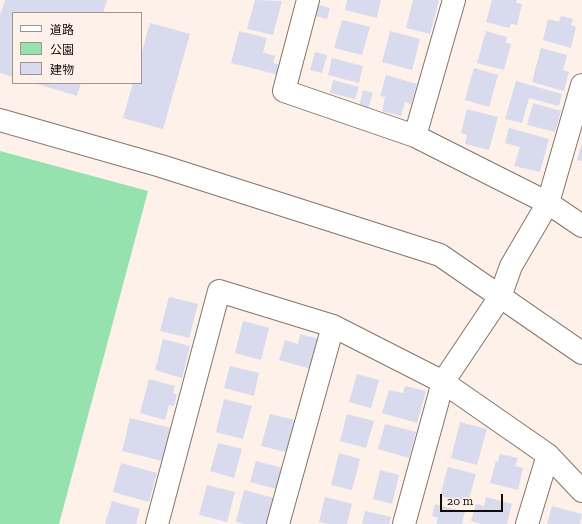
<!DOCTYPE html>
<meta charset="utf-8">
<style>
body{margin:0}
#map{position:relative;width:582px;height:524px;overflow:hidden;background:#fdf1ea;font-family:"Zilla Slab","Noto Sans JP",serif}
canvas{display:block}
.legend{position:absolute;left:12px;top:12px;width:130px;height:72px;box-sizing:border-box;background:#fdf1ea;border:1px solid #9f9590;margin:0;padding:5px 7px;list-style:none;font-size:12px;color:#120c08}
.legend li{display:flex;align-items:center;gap:8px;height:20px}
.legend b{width:20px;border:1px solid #9f9590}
.scale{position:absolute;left:440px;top:494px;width:63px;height:18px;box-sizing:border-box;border:2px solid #120c08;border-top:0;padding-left:5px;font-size:12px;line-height:14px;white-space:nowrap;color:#120c08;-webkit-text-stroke:3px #fdf1ea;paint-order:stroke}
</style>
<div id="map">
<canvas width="582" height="524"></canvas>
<ul class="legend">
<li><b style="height:5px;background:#fff"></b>道路</li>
<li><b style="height:11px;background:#95e2ae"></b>公園</li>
<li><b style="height:11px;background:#d8daee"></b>建物</li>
</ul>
<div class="scale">20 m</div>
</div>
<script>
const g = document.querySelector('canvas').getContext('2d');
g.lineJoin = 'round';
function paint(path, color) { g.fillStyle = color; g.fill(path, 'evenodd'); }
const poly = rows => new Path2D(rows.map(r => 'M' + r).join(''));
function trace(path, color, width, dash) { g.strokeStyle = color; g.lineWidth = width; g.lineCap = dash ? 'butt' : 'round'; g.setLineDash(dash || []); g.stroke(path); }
paint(poly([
 [0,151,148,191,59,524,0,524]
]), '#95e2ae');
paint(poly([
 [5,0,107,0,103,13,13,13,13,77,0,73,0,15],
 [255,0,282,1,273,35,247,29],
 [347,0,381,0,377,18,345,10],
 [413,0,439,0,430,34,406,28],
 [492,0,517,0,516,3,522,4,517,25,511,24,509,28,486,22],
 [315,4,330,8,327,19,311,15],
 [561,16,573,19,571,25,576,27,571,48,543,40,548,19,559,22],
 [342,20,370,27,362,55,334,48],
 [150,23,190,34,163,129,123,118,133,83,141,83,141,55],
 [239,31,267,38,263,52,275,56,273,63,282,65,279,75,231,63],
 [390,31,420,39,412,70,382,62],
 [486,31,507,37,506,43,511,44,504,70,477,63],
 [541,48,567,55,563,70,569,72,564,91,532,82],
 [315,52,327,55,322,73,310,70],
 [332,58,363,66,359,83,328,75],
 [474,68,498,75,489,107,465,100],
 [386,75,417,84,411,104,405,102,401,116,382,111,385,97,380,96],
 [333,80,359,87,355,99,330,93],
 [516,81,562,94,559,106,529,98,522,123,505,119],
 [34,83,81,83,77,96],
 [363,90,373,93,368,109,359,107],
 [533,103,561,111,555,132,527,125],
 [467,109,498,117,489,150,465,144,467,135,461,133],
 [509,128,549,139,540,172,514,166,520,147,505,143],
 [582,143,582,161,577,160],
 [169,297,198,304,189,338,160,331],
 [243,321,269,328,261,360,235,353],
 [300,334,319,339,311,369,279,360,285,340,298,344],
 [163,339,190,346,182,378,155,370],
 [230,366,259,373,254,396,224,388],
 [357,374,379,380,371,408,349,402],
 [149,379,175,386,173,393,177,394,174,406,169,405,165,420,140,413],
 [405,386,426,391,417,423,382,413,389,390,403,393],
 [224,399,252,406,243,439,216,432],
 [270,414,299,421,290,453,261,446],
 [347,414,374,421,366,448,340,441],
 [130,418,171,428,162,461,122,451],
 [460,422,487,429,477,465,451,458],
 [385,424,416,432,409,458,378,449],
 [218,443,242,449,234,478,210,471],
 [339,453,360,459,352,490,331,485],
 [500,454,518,458,515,466,523,468,518,490,490,483,496,461,498,462],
 [256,461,282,468,276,489,250,482],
 [121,463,157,473,149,502,113,492],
 [448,467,476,474,468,503,440,496],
 [380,470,399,475,392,504,373,499],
 [207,485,235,492,227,522,199,515],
 [244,490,274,498,268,524,244,524,236,522],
 [325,497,352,504,347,524,328,524,319,522],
 [486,497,512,504,507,524,481,524,471,521,476,504,484,506],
 [112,501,140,509,136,524,105,524],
 [435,504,465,512,462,524,436,524,438,518,432,516],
 [552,506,582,514,580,524,547,524],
 [365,511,391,517,389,524,362,524]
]), '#d8daee');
const minor = poly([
 [308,0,284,91,415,136,548,203,582,226],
 [0,120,161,166,440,255,582,353],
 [415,136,454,0],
 [157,524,219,291,333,326,443,382,548,455,582,491],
 [278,524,333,326],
 [404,524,443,382,500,297,511,266,548,203,582,85],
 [527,524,548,455]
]);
trace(minor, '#857469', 24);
trace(minor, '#fff', 22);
</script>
